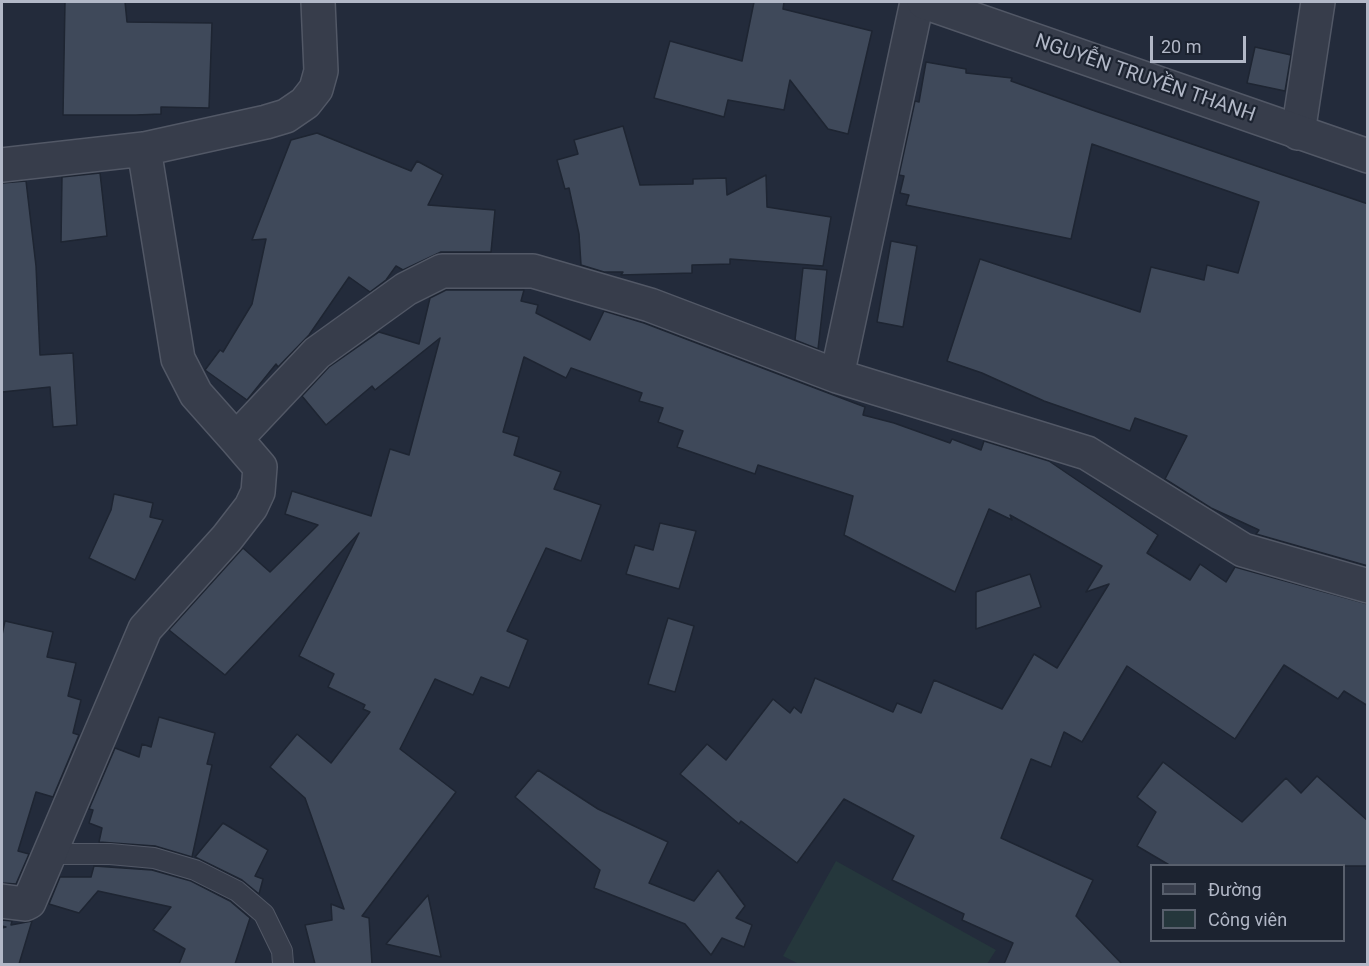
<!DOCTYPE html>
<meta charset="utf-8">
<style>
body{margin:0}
#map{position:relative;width:1369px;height:966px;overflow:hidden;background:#232b3b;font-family:Roboto,sans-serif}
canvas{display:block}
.frame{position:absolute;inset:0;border:3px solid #b2b8c7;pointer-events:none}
.legend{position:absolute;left:1150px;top:864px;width:195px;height:78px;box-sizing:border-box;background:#1c2330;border:2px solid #585f6c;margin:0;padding:8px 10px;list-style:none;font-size:18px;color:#b2b8c7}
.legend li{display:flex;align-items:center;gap:12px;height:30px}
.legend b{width:30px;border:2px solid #585f6c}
.scale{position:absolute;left:1150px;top:36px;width:96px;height:27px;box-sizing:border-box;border:3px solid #b2b8c7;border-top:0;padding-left:8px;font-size:18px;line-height:21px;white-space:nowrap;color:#b2b8c7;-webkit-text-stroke:4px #1c2330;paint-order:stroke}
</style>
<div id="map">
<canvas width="1369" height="966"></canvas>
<div class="frame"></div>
<ul class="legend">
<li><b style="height:8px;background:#373d4b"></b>Đường</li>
<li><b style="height:16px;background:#25373c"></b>Công viên</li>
</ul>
<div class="scale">20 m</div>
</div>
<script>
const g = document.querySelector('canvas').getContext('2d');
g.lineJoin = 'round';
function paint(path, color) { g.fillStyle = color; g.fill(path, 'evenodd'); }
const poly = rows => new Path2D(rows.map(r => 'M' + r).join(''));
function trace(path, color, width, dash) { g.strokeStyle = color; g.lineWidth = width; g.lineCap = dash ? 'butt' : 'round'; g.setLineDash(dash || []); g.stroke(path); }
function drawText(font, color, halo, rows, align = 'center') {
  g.font = font + ' Roboto,sans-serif'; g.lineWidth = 4.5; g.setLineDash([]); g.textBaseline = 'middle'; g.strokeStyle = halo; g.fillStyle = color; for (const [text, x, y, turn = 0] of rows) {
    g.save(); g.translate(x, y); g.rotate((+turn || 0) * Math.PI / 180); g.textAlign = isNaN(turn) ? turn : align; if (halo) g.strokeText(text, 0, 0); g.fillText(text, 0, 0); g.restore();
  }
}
paint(poly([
 [836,861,996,950,987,964,799,964,783,956]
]), '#25373c');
const building = poly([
 [65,2,125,2,127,22,212,23,209,108,161,107,161,114,136,115,63,115,65,2],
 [754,2,784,2,783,9,872,31,848,134,828,129,790,80,784,110,728,100,724,117,654,98,670,41,742,61,754,2],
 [1255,47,1291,55,1285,91,1247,83,1255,47],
 [926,62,966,69,966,73,1012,78,1011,81,1095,111,1368,204,1368,566,1256,534,1259,530,1211,508,1165,479,1187,436,1135,418,1130,431,1044,401,982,373,947,361,980,259,1140,312,1151,267,1204,280,1207,265,1238,273,1259,202,1092,144,1071,239,906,205,909,195,900,193,904,176,899,175,915,101,919,102,926,62],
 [623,126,640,185,693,184,693,179,726,178,727,195,766,175,767,207,831,217,823,266,730,259,730,264,692,265,692,273,621,275,623,272,604,272,581,265,579,234,569,188,565,189,557,160,578,154,574,140,623,126],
 [317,133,411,171,417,161,443,175,428,205,495,210,491,252,441,252,403,270,396,266,386,280,370,292,349,277,309,335,278,367,276,364,247,400,205,370,220,350,223,352,252,304,266,239,252,240,291,140,317,133],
 [100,173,107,236,61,242,62,177,100,173],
 [26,181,36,266,40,355,73,353,77,425,53,427,50,387,2,392,2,183,26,181],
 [891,241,917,246,903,327,877,322,891,241],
 [803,268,827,270,818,349,795,340,803,268],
 [446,290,524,290,521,301,538,305,536,313,590,340,604,311,644,323,865,407,863,415,894,423,950,443,952,439,981,450,984,441,1049,461,1158,535,1147,553,1190,580,1200,564,1226,582,1235,567,1368,604,1368,706,1344,691,1338,699,1284,665,1235,739,1127,666,1082,742,1064,732,1051,767,1031,759,1001,838,1093,880,1076,916,1122,964,1004,964,1013,943,962,920,964,914,892,880,914,836,844,799,797,863,741,821,739,824,680,774,707,744,726,760,773,699,790,713,794,707,801,713,815,678,893,712,897,703,921,713,934,680,1002,709,1034,654,1057,668,1109,584,1086,592,1102,566,1010,515,1012,520,989,509,955,592,844,535,853,496,758,465,755,474,677,447,683,431,658,422,663,408,639,401,642,393,571,368,566,378,524,357,503,432,519,437,514,455,561,472,554,489,601,505,581,561,546,548,507,631,528,640,509,688,481,677,473,695,435,679,400,749,456,792,362,916,369,918,372,964,315,964,305,925,332,920,331,904,344,909,305,798,270,767,297,734,331,763,370,712,363,709,365,705,328,687,334,674,299,656,359,533,225,675,169,630,243,548,270,572,318,525,285,514,292,491,371,516,390,449,409,455,440,338,375,390,372,386,326,425,302,396,329,367,379,332,419,344,430,298,446,290],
 [114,494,153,503,150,517,163,520,135,580,89,558,111,510,114,494],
 [660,523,696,531,679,589,626,574,635,545,653,550,660,523],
 [1030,574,1041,607,976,629,976,592,1030,574],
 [668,618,694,626,675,692,648,684,668,618],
 [5,621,53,632,47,657,76,663,68,696,81,700,73,733,79,735,53,797,36,792,18,851,29,854,16,884,2,883,2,635,5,621],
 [159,717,215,733,207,764,212,765,192,857,155,846,99,842,102,828,89,823,93,810,89,809,115,748,139,757,142,744,151,747,159,717],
 [1163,762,1242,822,1286,778,1301,793,1317,776,1368,821,1368,866,1171,866,1137,846,1156,812,1137,797,1163,762],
 [538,770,598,809,668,842,649,883,694,901,718,870,745,906,736,918,752,925,744,947,722,938,711,955,685,924,594,888,600,870,515,797,538,770],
 [223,823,268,850,255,876,263,879,259,894,242,880,195,857,223,823],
 [94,866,152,870,191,881,230,901,250,918,235,964,179,964,185,949,153,930,171,907,98,891,79,913,49,904,60,877,91,877,94,866],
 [428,895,441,957,386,944,428,895],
 [2,920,12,921,11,925,32,921,19,964,2,964,2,928,6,927,2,926,2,920]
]);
paint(building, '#3f495a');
trace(building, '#1e2532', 1.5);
const service = poly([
 [48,854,110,854,154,858,195,870,237,891,264,914,282,951,283,964]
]);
const minor = poly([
 [1298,133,1318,2],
 [144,149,178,359,196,394,236,439],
 [2,165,144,149,266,122,286,116,305,103,316,89,321,71,318,2],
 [837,376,917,2],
 [2,901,25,904,29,902,145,629,227,538,251,507,258,492,260,467,236,439,317,353,406,289,442,271,533,271,650,305,837,376,1087,453,1243,550,1368,586]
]);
const tertiary = poly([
 [924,2,1368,156]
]);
trace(service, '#525866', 22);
trace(minor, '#525866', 36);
trace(tertiary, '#525866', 36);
trace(service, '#373d4b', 20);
trace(minor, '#373d4b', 33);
trace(tertiary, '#373d4b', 33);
drawText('20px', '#b2b8c7', '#1c2330', [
 ["NGUYỄN TRUYỀN THANH",1145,79,19]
]);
</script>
